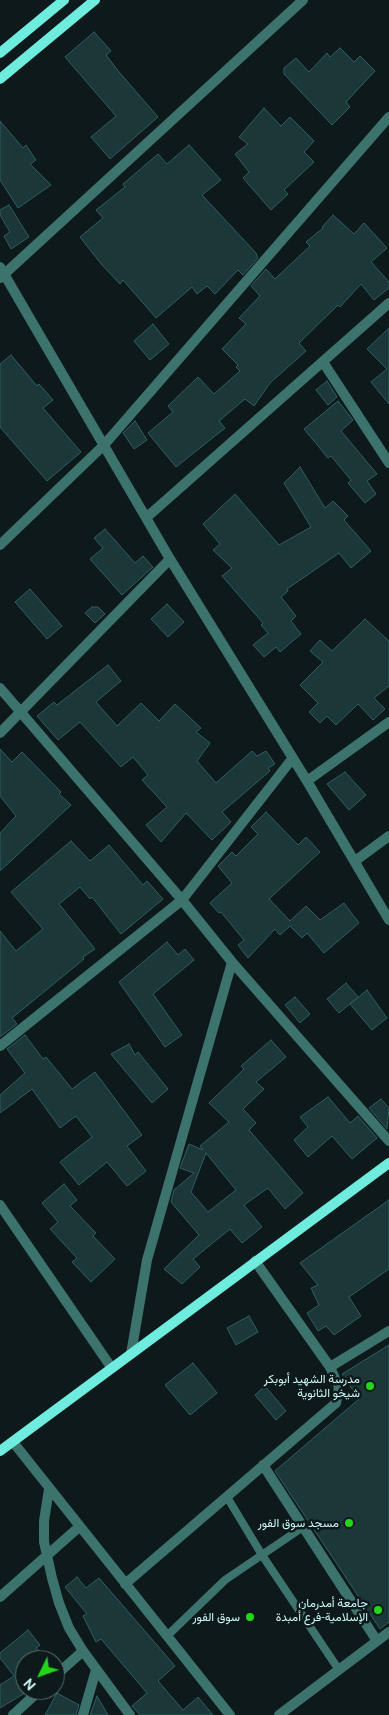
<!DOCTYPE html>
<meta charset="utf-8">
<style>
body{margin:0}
#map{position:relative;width:389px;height:1715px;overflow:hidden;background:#0d191a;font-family:Ubuntu,sans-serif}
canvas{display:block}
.north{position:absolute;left:15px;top:1650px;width:50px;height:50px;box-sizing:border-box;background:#0d191a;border:1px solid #597372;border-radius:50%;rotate:228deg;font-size:14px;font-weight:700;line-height:20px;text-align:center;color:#cbf9f7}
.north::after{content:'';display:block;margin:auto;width:18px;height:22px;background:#22d61a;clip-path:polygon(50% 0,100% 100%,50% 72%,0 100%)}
</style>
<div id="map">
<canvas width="389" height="1715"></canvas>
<div class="north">N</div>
</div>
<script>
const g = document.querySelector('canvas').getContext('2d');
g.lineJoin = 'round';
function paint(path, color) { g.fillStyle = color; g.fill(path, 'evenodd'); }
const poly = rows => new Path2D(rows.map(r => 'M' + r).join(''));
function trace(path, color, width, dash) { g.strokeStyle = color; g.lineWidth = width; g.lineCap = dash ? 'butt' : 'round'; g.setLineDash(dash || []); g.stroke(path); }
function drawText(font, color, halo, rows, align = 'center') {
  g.font = font + ' Ubuntu,Vazirmatn,sans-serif'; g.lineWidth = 5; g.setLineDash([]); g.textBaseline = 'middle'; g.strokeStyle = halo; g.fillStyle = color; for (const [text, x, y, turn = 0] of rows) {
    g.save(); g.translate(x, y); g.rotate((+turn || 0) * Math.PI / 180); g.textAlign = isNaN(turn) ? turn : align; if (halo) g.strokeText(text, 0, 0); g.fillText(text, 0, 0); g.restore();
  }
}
const building = poly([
 [94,32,111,51,106,55,119,72,158,117,110,159,91,137,116,116,65,57,94,32],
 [340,48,354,62,360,56,375,71,346,102,350,107,332,125,284,74,284,68,296,58,309,72,327,53,330,57,340,48],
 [264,108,281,126,290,117,314,141,304,152,314,162,284,190,288,194,271,210,243,178,249,172,235,154,248,144,239,137,264,108],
 [0,121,23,148,26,145,36,160,30,164,51,185,18,208,0,180,0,121],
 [189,145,221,180,202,195,256,253,258,258,243,275,238,270,215,294,207,286,197,294,192,287,156,318,123,280,120,284,102,265,80,237,103,218,96,210,125,187,123,184,158,154,167,164,189,145],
 [9,205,29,237,11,249,4,236,10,232,0,215,0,210,9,205],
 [333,215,354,234,364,223,387,248,371,262,389,282,389,288,374,300,361,284,340,307,338,305,299,343,306,351,270,383,254,406,245,399,219,421,225,428,176,467,148,433,173,412,168,406,198,377,214,394,240,371,236,367,238,365,222,349,246,324,239,318,260,296,251,286,266,269,275,279,310,246,306,242,323,228,322,227,333,215],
 [153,324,169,344,150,360,134,341,153,324],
 [389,328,389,404,371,382,387,369,367,349,389,328],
 [11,355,37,386,39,384,53,400,43,408,81,452,47,481,0,427,0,364,11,355],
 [327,381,337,397,328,405,316,390,327,381],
 [338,401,353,420,341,431,377,474,367,481,376,494,365,503,348,483,351,480,331,456,328,458,304,429,338,401],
 [135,421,147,440,134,449,123,433,135,421],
 [300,467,325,508,333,501,348,516,344,520,371,551,351,568,339,553,287,589,288,591,281,597,296,616,291,621,301,634,280,652,276,647,264,657,253,645,268,633,261,625,263,623,222,576,232,568,213,550,220,544,203,524,235,494,279,545,311,527,284,483,300,467],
 [105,529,135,563,143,556,153,567,122,595,90,559,103,548,94,538,105,529],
 [30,589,62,626,47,639,15,602,30,589],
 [167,604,184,622,168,637,151,619,167,604],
 [92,607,98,607,105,614,95,623,85,613,92,607],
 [365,619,389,641,389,686,374,698,385,709,373,720,358,704,336,725,327,716,320,723,309,712,318,703,300,685,323,662,310,651,320,640,332,651,365,619],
 [108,665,121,681,96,702,117,726,141,703,159,721,175,704,201,728,196,732,210,743,197,761,216,783,252,751,257,756,266,751,275,764,268,768,270,771,222,812,231,822,212,840,186,813,161,842,146,825,167,807,142,780,148,775,133,757,121,767,80,722,58,740,37,716,54,702,57,705,108,665],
 [0,749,12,762,22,752,61,792,59,794,71,805,0,871,0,833,16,816,0,796,0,749],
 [345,772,366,795,349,810,327,784,345,772],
 [266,812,298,845,306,837,320,852,269,899,290,921,306,906,320,920,344,903,359,923,324,953,307,933,302,938,290,926,280,935,275,929,248,958,238,945,244,940,221,912,219,913,210,903,232,883,218,866,232,852,236,856,258,834,251,827,266,812],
 [71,841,90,861,109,845,143,885,147,881,163,899,121,934,92,897,90,899,80,887,59,904,95,949,83,957,84,959,12,1018,17,1024,0,1037,0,931,16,951,43,929,11,892,71,841],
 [167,942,178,955,185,949,194,960,153,994,182,1035,165,1047,119,982,167,942],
 [346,983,358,997,339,1013,327,999,346,983],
 [367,990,387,1018,372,1030,350,1004,367,990],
 [295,997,310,1014,300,1023,285,1005,295,997],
 [25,1035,43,1059,46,1057,72,1089,95,1072,142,1135,127,1146,146,1171,127,1186,107,1162,79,1185,60,1162,92,1137,76,1116,60,1128,32,1089,0,1113,0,1095,25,1073,7,1049,25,1035],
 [271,1040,286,1057,256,1082,264,1089,243,1109,256,1123,249,1130,303,1193,285,1209,268,1188,244,1205,262,1227,242,1243,230,1229,193,1259,200,1267,182,1284,164,1269,199,1235,171,1202,174,1190,194,1173,180,1168,189,1144,203,1150,200,1146,229,1122,209,1103,244,1069,241,1066,271,1040],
 [206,1153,236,1190,208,1212,191,1192,206,1153],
 [129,1044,135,1055,138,1052,168,1089,152,1103,111,1054,129,1044],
 [328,1097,350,1123,358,1116,377,1138,352,1159,332,1136,308,1157,294,1140,308,1127,300,1117,328,1097],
 [381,1099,389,1108,387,1129,369,1108,381,1099],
 [64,1184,77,1200,70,1206,96,1233,93,1236,115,1259,91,1282,72,1262,77,1258,50,1229,58,1222,42,1203,64,1184],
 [389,1200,389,1269,349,1297,361,1316,334,1335,326,1326,318,1331,307,1313,319,1305,311,1288,318,1285,300,1263,389,1200],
 [249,1316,258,1332,236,1345,227,1328,249,1316],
 [389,1345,389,1622,380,1629,275,1471,359,1399,342,1374,389,1345],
 [193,1363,217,1393,190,1415,165,1385,193,1363],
 [265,1386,286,1411,276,1420,255,1395,265,1386],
 [77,1577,86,1588,99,1578,175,1666,158,1681,183,1710,198,1697,213,1715,140,1715,132,1706,147,1693,101,1639,96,1642,83,1616,87,1614,65,1587,77,1577],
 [28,1630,40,1645,36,1648,47,1660,25,1660,25,1693,0,1708,0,1685,14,1676,0,1658,0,1653,28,1630],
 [57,1693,79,1705,76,1715,45,1715,57,1693],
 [97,1696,108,1715,90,1715,97,1696]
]);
paint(building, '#1b3738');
trace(building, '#305f62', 1);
trace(poly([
 [227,1497,262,1555,339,1670],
 [167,1636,225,1580,303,1527]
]), '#3d736d', 8);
trace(poly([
 [0,267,170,559,307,781,389,920],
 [0,278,303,0],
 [323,362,389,463],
 [147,517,389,303],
 [0,545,104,445,389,117],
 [0,688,182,900,232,962,389,1141],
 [0,733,170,559],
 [307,781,389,722],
 [355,861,389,836],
 [0,1046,182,900,292,759],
 [0,1205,111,1367],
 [131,1354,147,1260,232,962],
 [330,1367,389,1331],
 [13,1442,230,1715],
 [263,1465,377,1641],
 [49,1489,44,1521,44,1542,52,1578,59,1603,69,1628,83,1651,130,1715],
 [125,1584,336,1403,339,1387,330,1367,255,1261],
 [0,1597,79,1527],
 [55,1676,83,1651],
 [13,1715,40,1690],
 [83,1715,96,1670],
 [279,1715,389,1632]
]), '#3d736d', 10);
trace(poly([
 [0,53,64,0],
 [0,79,95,0],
 [0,1451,389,1163]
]), '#6eedde', 10);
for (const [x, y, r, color] of [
 [370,1386,5,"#22d61a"],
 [349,1523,5,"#22d61a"],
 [378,1610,5,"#22d61a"],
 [250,1617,5,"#22d61a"]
]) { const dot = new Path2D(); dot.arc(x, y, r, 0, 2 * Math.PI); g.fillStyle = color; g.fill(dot); trace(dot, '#0d191a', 2); }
drawText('12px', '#cbf9f7', '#0d191a', [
 ["مدرسة الشهيد أبوبكر",360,1379],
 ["شيخو الثانوية",360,1393],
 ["مسجد سوق الفور",339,1523],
 ["جامعة أمدرمان",368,1603],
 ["الإسلامية-فرع أمبدة",368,1617],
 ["سوق الفور",240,1617]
], 'right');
</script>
